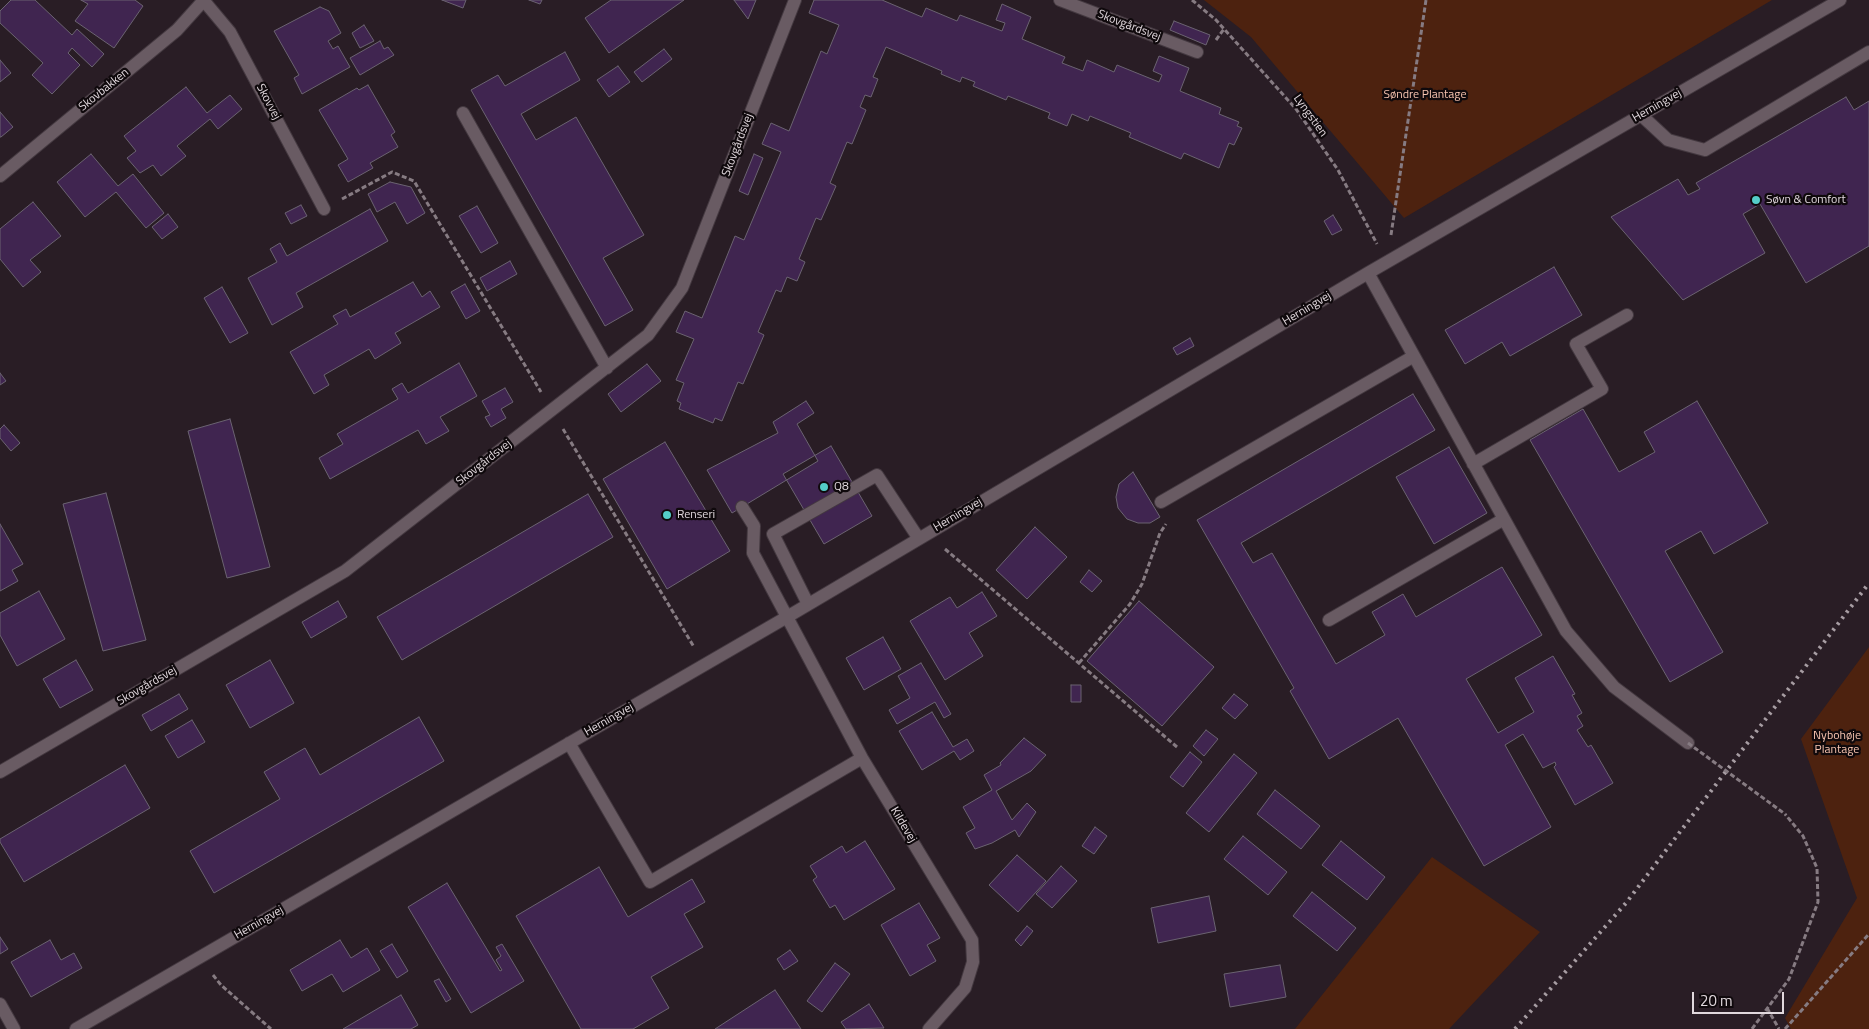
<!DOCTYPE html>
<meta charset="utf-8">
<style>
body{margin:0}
#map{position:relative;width:1869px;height:1029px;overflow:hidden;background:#291d25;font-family:"Titillium Web",sans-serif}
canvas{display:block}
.scale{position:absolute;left:1692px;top:992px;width:92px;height:22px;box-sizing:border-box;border:2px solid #e1d8dd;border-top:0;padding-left:6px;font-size:15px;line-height:18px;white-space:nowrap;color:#e1d8dd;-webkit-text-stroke:4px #0f090c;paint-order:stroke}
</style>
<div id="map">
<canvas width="1869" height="1029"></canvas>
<div class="scale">20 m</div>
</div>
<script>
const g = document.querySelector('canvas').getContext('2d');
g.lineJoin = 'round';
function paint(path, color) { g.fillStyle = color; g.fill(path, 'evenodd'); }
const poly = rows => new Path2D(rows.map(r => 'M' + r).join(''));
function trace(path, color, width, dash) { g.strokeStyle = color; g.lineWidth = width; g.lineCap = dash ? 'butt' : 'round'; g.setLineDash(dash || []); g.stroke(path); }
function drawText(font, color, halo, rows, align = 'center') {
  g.font = font + ' "Titillium Web",sans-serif'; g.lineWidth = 4.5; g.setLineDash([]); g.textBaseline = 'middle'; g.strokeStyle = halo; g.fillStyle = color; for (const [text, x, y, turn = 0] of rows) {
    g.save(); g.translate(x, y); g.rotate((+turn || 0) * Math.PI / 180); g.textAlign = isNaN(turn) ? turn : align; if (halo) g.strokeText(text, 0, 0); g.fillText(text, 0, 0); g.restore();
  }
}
paint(poly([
 [1204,0,1772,0,1404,218,1251,37],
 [1869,647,1869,1029,1791,1029,1785,1018,1857,898,1801,739],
 [1432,857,1540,932,1449,1029,1295,1029]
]), '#4d220f');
const building = poly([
 [11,0,35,0,72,35,77,29,104,54,92,67,72,48,68,53,80,65,52,94,32,75,43,63,0,23,0,11,11,0],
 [81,0,135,0,143,6,114,48,75,21,88,4,81,0],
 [442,0,466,0,463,8,442,0],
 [529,0,542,0,540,4,529,0],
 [611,0,684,0,609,53,585,18,611,0],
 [734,0,756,0,748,19,734,0],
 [814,0,882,0,922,17,926,8,957,21,960,15,1002,31,1005,23,996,20,1002,4,1031,17,1022,39,1065,57,1062,63,1083,71,1087,60,1114,72,1117,65,1159,82,1162,75,1153,71,1159,56,1189,68,1180,91,1221,108,1219,114,1239,122,1237,126,1242,128,1234,145,1229,143,1219,168,1184,153,1181,159,1129,137,1131,133,1090,116,1088,121,1072,114,1067,126,1048,118,1050,113,1008,96,1006,100,973,86,975,82,962,77,960,82,941,74,942,71,886,47,873,77,878,79,871,97,865,95,860,107,866,110,852,144,847,142,830,183,836,186,821,220,816,218,799,259,805,262,797,281,787,277,781,292,776,290,758,332,764,335,743,384,738,382,722,421,715,418,713,423,679,409,681,403,677,401,684,383,676,380,694,339,676,332,685,311,702,318,735,236,744,240,781,152,762,144,771,123,789,131,821,51,827,54,839,25,809,13,814,0],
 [320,7,329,11,341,33,328,41,333,49,338,46,350,67,302,94,294,78,299,75,274,31,320,7],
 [1174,21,1210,35,1206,45,1170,30,1174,21],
 [364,25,374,41,360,48,352,33,364,25],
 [380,41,384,49,388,47,394,55,360,75,350,58,380,41],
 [664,49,672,59,642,82,634,72,664,49],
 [565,52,580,80,521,114,536,140,576,117,644,235,603,258,633,310,605,326,471,90,498,75,505,86,565,52],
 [0,60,11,73,0,82,0,60],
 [618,66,630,82,609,97,597,80,618,66],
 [368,85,395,132,391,135,398,147,370,163,373,168,348,182,338,165,348,159,319,110,357,88,359,90,368,85],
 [186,87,207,113,230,95,242,109,218,129,210,119,177,146,186,156,161,176,153,165,140,173,127,158,136,151,124,136,186,87],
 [1846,97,1854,110,1869,101,1869,246,1806,283,1760,204,1743,214,1765,253,1683,300,1611,217,1678,179,1688,195,1700,189,1696,183,1846,97],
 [0,112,13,127,1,137,0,137,0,112],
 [91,154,118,186,133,174,164,213,146,228,116,192,85,217,57,182,91,154],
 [754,154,763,158,748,195,739,191,754,154],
 [390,182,411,187,425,213,407,224,395,202,377,212,368,194,390,182],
 [33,202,61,236,30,260,41,272,23,287,0,259,0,229,33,202],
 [301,205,307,216,291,224,285,213,301,205],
 [477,206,498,243,481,253,459,216,477,206],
 [370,209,388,241,296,293,303,307,272,325,248,278,277,262,270,249,280,243,287,256,370,209],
 [168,214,178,227,162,239,152,227,168,214],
 [1333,215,1342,230,1332,235,1324,221,1333,215],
 [510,261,517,274,487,291,480,278,510,261],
 [1554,267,1582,315,1510,356,1502,342,1465,364,1445,330,1554,267],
 [413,282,422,297,430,291,440,307,395,333,401,343,375,359,369,349,324,375,329,385,314,394,290,352,338,324,333,316,346,309,350,317,413,282],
 [465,284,480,311,466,319,451,292,465,284],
 [222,287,248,333,230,343,204,298,222,287],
 [1190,338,1194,346,1177,355,1173,348,1190,338],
 [459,363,477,396,440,417,449,431,426,444,418,430,330,479,319,458,343,444,337,434,398,399,392,389,402,383,408,393,459,363],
 [647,364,661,381,621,412,608,394,647,364],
 [0,373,6,381,0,385,0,373],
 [505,388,513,402,501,409,506,418,491,427,485,417,490,415,482,401,505,388],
 [1413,394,1435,430,1241,543,1253,563,1272,553,1336,664,1385,635,1372,612,1403,594,1416,617,1502,567,1542,635,1466,679,1498,733,1534,712,1515,678,1553,656,1575,694,1572,695,1582,713,1577,716,1583,726,1577,730,1588,747,1591,745,1613,783,1575,805,1554,767,1556,765,1555,762,1543,768,1523,734,1505,745,1551,827,1484,866,1398,718,1329,759,1290,691,1294,688,1197,520,1413,394],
 [806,401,814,413,797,424,818,461,732,513,707,470,778,433,773,422,806,401],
 [1697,401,1768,523,1714,554,1701,531,1665,551,1723,652,1670,682,1530,440,1583,409,1619,472,1655,452,1644,432,1697,401],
 [230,419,270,567,227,578,188,431,230,419],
 [4,425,20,443,11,451,0,438,0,429,4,425],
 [665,442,730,551,667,589,603,479,665,442],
 [831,446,872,516,824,544,783,474,831,446],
 [1449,447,1487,513,1434,544,1396,477,1449,447],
 [1133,472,1160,517,1150,523,1138,523,1127,519,1118,508,1116,497,1119,484,1133,472],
 [106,493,146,640,103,651,63,504,106,493],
 [588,494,613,537,402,660,377,617,588,494],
 [0,524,23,564,12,570,18,581,0,591,0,524],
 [1035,527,1067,557,1027,599,996,570,1035,527],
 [1089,570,1102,581,1092,592,1080,582,1089,570],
 [39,591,65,639,17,666,0,635,0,613,39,591],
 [982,592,997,616,969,633,983,656,945,680,910,621,950,597,957,608,982,592],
 [338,601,347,617,311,638,302,622,338,601],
 [1139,601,1214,667,1162,726,1087,661,1139,601],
 [883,637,901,669,864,690,846,658,883,637],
 [76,660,93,690,60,708,43,679,76,660],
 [270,660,294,703,250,728,226,685,270,660],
 [921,663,951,714,944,718,935,702,897,724,889,710,910,698,898,676,921,663],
 [1071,685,1081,685,1081,702,1071,702,1071,685],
 [179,694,188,709,151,731,142,715,179,694],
 [1234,694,1248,705,1235,719,1222,708,1234,694],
 [932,712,953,747,967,739,974,751,960,760,954,751,922,770,899,731,932,712],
 [419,717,444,761,214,893,190,851,280,799,264,772,305,748,320,775,419,717],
 [192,720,205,742,178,758,165,736,192,720],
 [1206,730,1218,739,1204,756,1193,746,1206,730],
 [1024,738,1046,755,1031,771,996,791,1012,820,1027,803,1036,812,1019,837,1015,830,992,843,975,849,966,833,975,828,963,807,992,790,984,775,1001,765,1000,763,1024,738],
 [1190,752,1202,762,1183,787,1170,777,1190,752],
 [1234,754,1257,773,1209,832,1186,813,1234,754],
 [125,765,150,808,24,882,0,842,0,839,125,765],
 [1275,790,1320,826,1301,849,1257,814,1275,790],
 [1095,827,1107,836,1094,854,1082,846,1095,827],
 [1243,836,1287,872,1268,895,1224,859,1243,836],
 [865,841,895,889,844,920,835,905,830,908,813,880,817,877,810,866,842,846,846,853,865,841],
 [1341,841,1385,877,1367,900,1322,865,1341,841],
 [1017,855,1046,881,1018,912,989,885,1017,855],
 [1061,866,1077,881,1052,908,1036,894,1061,866],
 [599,867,628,917,692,879,705,902,684,914,703,947,651,977,669,1008,633,1029,581,1029,516,916,599,867],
 [447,883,500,971,502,970,496,960,501,956,496,947,502,944,524,981,471,1013,408,907,447,883],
 [1312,892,1356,928,1337,951,1293,916,1312,892],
 [1209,896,1216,931,1158,943,1151,908,1209,896],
 [919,903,940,938,927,945,936,961,910,976,881,925,919,903],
 [1027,926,1033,931,1021,946,1015,940,1027,926],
 [0,937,8,949,0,954,0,937],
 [50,940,61,960,74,953,82,968,31,997,11,962,50,940],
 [340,940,351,958,367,948,380,970,343,992,332,974,302,991,290,970,340,940],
 [392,944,408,971,397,978,380,951,392,944],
 [790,950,798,961,784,970,777,959,790,950],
 [835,963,850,974,822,1012,807,1001,835,963],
 [1280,965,1286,997,1230,1007,1224,974,1280,965],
 [439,979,451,999,446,1002,434,981,439,979],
 [775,990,801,1029,715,1029,775,990],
 [401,995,418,1025,411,1029,343,1029,401,995],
 [869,1004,884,1028,846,1029,841,1022,869,1004]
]);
paint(building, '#402550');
trace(building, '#6b6371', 1);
const minor = poly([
 [1060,0,1197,52],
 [204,1,230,32,324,209],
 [463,113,607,368],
 [1641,115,1668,140,1705,150,1869,52],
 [0,176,177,30,204,0],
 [1368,273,1566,631,1614,687,1688,743],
 [1473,464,1602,389,1576,344,1627,315],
 [1161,502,1414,356],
 [742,507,754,526,753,553,862,758,972,940,973,962,965,988,929,1029],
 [808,604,773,534,877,475,919,539],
 [1329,620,1504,519],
 [569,743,650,882,862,758],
 [0,772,345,571,648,335,682,288,795,0],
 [0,1004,14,1029],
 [76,1029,787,617,1368,273,1840,0]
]);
trace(minor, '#443940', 14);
trace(poly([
 [1192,0,1216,20,1296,109,1338,170,1377,244],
 [1216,40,1224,29],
 [342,199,392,172,414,181,541,392],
 [1391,235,1426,0],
 [563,429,694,647],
 [945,549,1177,747],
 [1079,663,1130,604,1142,584,1160,533,1166,524],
 [213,975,221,985,271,1029],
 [1767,1008,1779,1029],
 [1752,1029,1789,979,1818,902,1817,868,1803,836,1785,814],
 [1785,1029,1869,934]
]), '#867b82', 3, [5, 2.5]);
trace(minor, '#695b63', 12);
trace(poly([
 [1515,1029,1626,903,1869,583]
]), '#a79da3', 4, [2.5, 5]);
trace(poly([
 [1688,743,1785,814]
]), '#867b82', 3, [5, 2.5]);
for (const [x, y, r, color] of [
 [1756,200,5,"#54cdc8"],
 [824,487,5,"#54cdc8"],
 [667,515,5,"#54cdc8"]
]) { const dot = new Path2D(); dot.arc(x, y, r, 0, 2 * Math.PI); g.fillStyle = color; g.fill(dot); trace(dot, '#0f090c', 2); }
drawText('12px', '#e1d8dd', '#0f090c', [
 ["Skovgårdsvej",1129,26,21],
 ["Skovbakken",104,90,-39],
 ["Skovvej",268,102,62],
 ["Herningvej",1657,106,-30],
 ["Lyngstien",1310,116,54],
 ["Skovgårdsvej",738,145,-69],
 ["Herningvej",1307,309,-31],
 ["Skovgårdsvej",484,463,-38],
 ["Herningvej",958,515,-31],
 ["Skovgårdsvej",147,686,-30],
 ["Herningvej",609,720,-30],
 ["Kildevej",903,825,59],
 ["Herningvej",259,923,-30]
]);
drawText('12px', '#f8c4b0', '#0f090c', [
 ["Søndre Plantage",1425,95],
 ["Nybohøje",1837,736],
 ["Plantage",1837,750]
]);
drawText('12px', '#e1d8dd', '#0f090c', [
 ["Søvn & Comfort",1766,200],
 ["Q8",834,487],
 ["Renseri",677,515]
], 'left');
</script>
